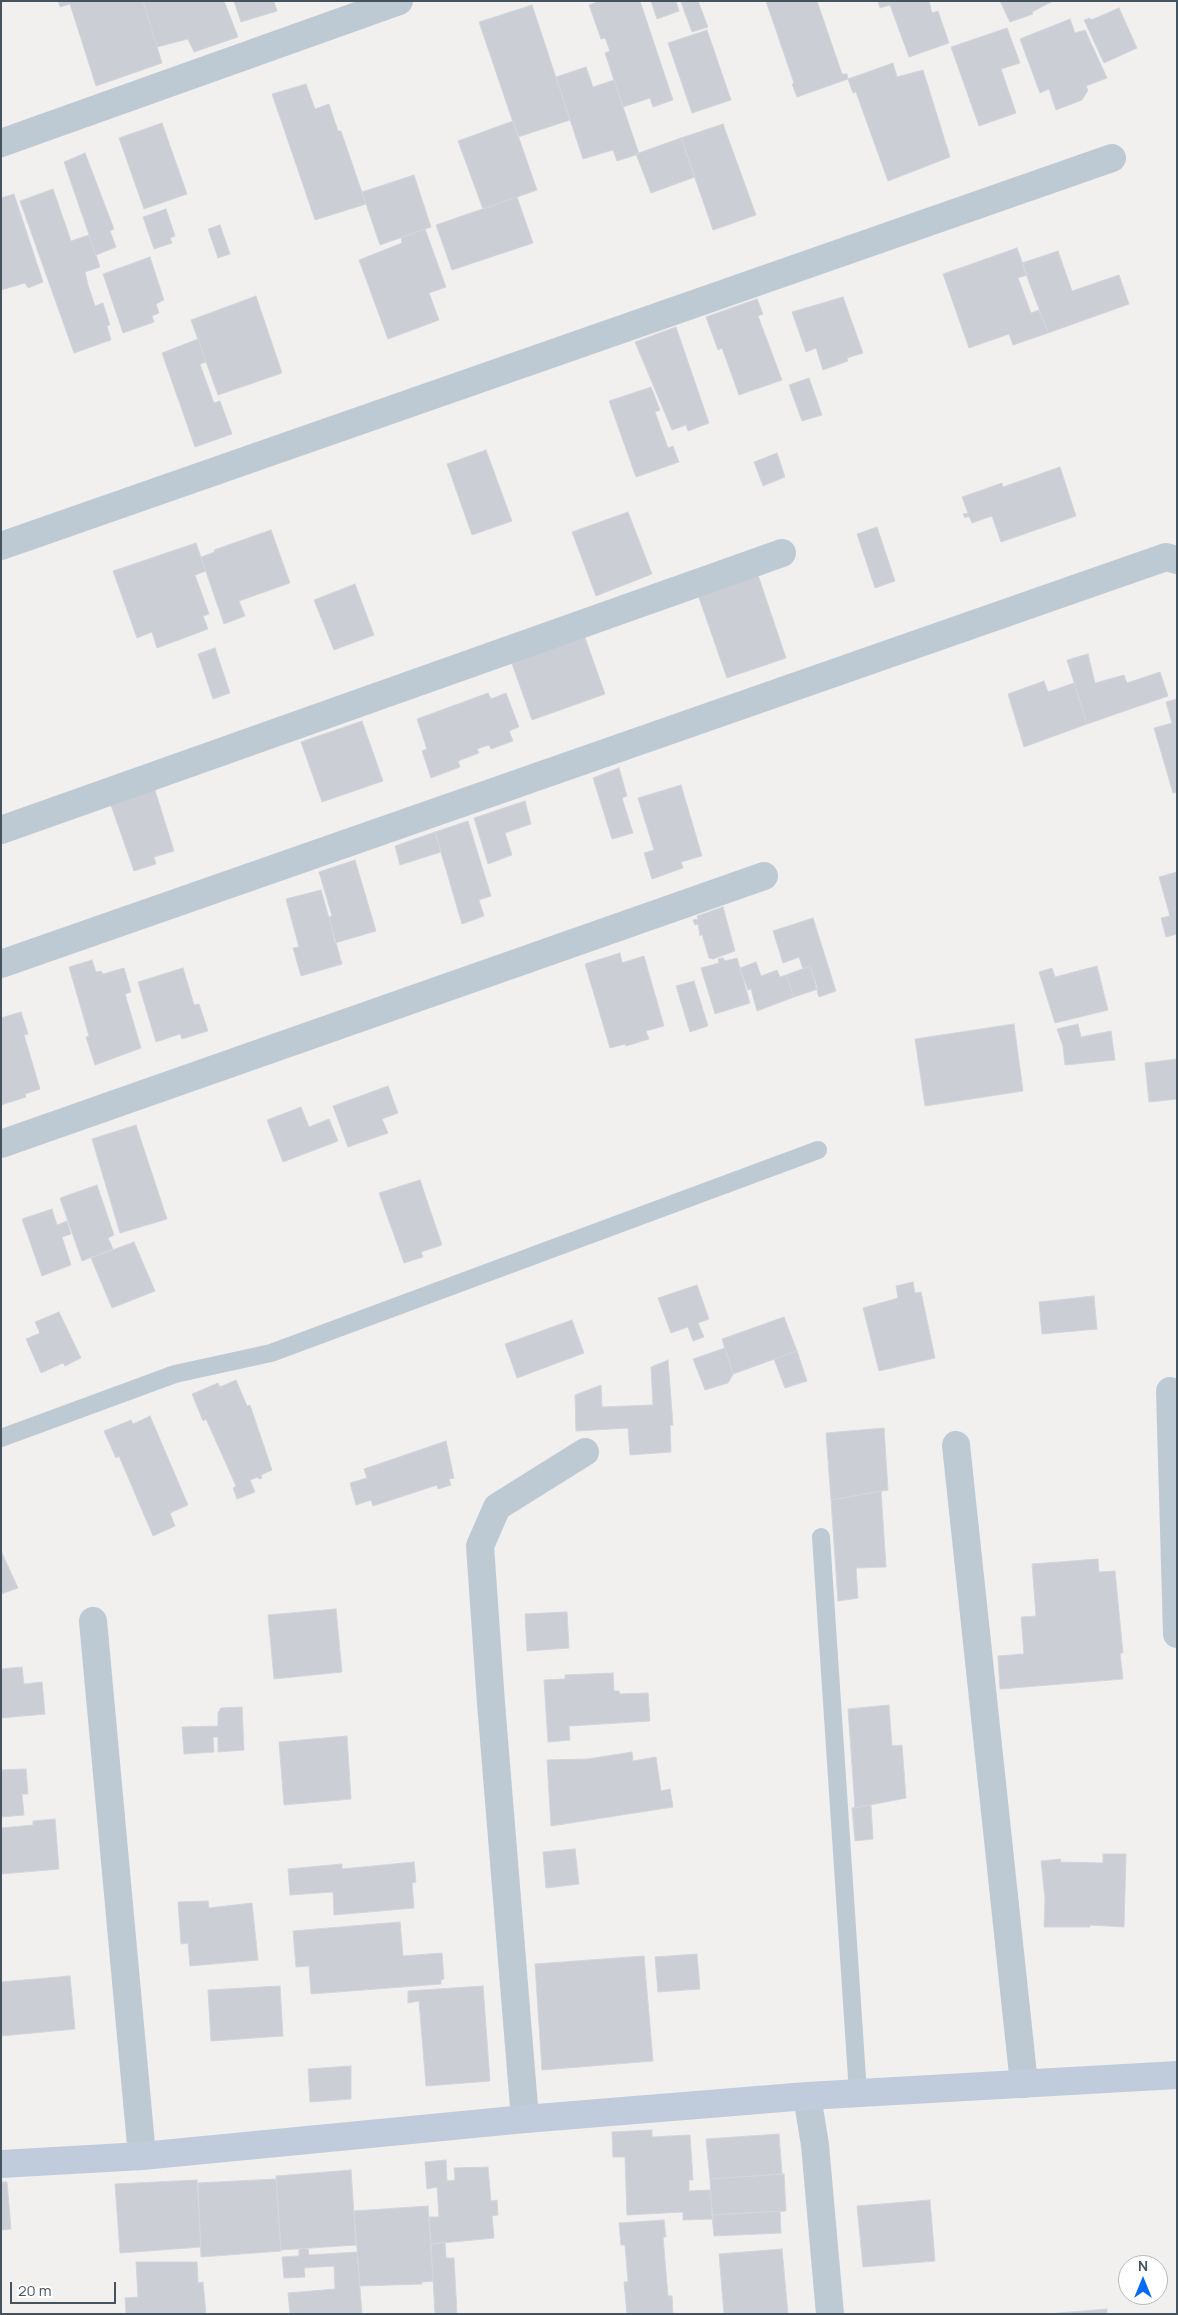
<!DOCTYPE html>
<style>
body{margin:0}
#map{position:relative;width:1178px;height:2315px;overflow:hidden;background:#f2efef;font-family:Manrope,sans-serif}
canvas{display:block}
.frame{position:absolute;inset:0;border:2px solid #45535f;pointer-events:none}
.north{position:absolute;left:1118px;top:2255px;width:50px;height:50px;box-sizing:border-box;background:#fff;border:1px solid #b5babf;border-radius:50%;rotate:0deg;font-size:14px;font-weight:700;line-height:20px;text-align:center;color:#45535f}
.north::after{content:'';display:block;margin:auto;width:18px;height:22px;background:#036bf8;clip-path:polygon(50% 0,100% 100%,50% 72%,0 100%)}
.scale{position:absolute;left:10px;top:2282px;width:106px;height:22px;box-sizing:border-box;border:2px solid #45535f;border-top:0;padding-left:6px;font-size:15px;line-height:18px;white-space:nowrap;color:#45535f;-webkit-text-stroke:4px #fff;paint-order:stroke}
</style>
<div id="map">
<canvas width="1178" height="2315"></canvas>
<div class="frame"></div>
<div class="north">N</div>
<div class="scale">20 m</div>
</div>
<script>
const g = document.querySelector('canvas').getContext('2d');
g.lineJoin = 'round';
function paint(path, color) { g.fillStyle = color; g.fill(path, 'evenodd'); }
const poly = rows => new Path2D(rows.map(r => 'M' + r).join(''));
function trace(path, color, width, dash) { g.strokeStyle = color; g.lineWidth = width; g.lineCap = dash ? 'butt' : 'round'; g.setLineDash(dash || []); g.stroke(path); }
const building = poly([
 [58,1,143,1,162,63,96,86,70,4,60,7,58,1],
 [143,1,224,1,238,37,194,52,188,39,157,47,143,1],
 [234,1,276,1,274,2,277,11,241,22,234,1],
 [600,1,640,1,673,100,653,107,650,98,623,107,605,53,610,51,605,38,601,39,589,5,600,1],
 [651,1,676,1,679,11,657,19,651,1],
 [684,1,698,1,708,27,692,32,681,2,684,1],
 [766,1,817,1,842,74,847,74,848,79,797,97,792,84,794,83,766,1],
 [878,1,929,1,932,13,938,11,949,43,909,57,890,5,880,8,878,1],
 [1000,1,1053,1,1032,12,1033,14,1010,22,1000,1],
 [532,5,570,120,518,137,479,22,532,5],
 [1119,8,1137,48,1104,63,1084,20,1090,18,1091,20,1119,8],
 [1070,19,1075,33,1085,30,1107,78,1086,86,1088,90,1082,100,1056,110,1049,89,1040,93,1020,39,1070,19],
 [1007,28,1020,63,1001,69,1016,113,979,126,951,47,1007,28],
 [707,30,731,100,692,113,668,43,707,30],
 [893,63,897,77,923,70,950,157,888,181,856,92,853,93,848,79,893,63],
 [586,67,593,87,614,80,639,154,617,161,613,150,583,159,556,77,586,67],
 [306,84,315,109,329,104,338,131,341,131,366,204,315,220,272,94,306,84],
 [513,121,537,190,483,209,458,141,513,121],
 [162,123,187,194,144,209,119,138,162,123],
 [723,124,756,215,713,230,681,138,723,124],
 [681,138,695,177,651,193,636,154,681,138],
 [85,153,114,229,110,231,116,247,96,255,64,162,85,153],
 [414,175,431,227,380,245,362,192,414,175],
 [53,189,71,241,89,235,100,267,85,272,88,285,95,306,103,303,110,325,107,326,111,340,74,353,20,201,53,189],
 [14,194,43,282,28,288,25,283,1,290,1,198,14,194],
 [517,197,533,243,452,270,436,225,517,197],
 [166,209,175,236,170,238,172,243,154,249,143,217,166,209],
 [220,225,230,254,218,258,208,229,220,225],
 [425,229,446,287,429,293,439,320,388,339,359,260,402,243,401,238,425,229],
 [1017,248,1027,275,1018,278,1031,313,1039,310,1048,333,1013,345,1009,334,969,348,943,274,1017,248],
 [1058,251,1072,291,1119,275,1129,304,1048,333,1022,263,1058,251],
 [150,257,164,300,156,304,159,313,152,316,154,322,123,333,103,274,150,257],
 [256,296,282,373,218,395,191,320,256,296],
 [843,297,863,353,847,358,848,361,823,370,816,348,806,352,792,312,843,297],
 [757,299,763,314,758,316,782,380,739,395,722,348,718,350,706,317,757,299],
 [676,327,709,423,688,431,686,425,672,430,635,342,676,327],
 [198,339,206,362,200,364,214,403,220,401,232,434,195,447,162,353,198,339],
 [809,378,822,415,802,421,789,385,809,378],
 [651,387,660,410,655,412,668,448,673,446,679,462,636,477,609,401,651,387],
 [486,450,512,521,472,535,447,464,486,450],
 [777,453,785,477,763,486,754,462,777,453],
 [1060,467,1076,516,1001,542,992,516,972,523,969,516,965,518,963,514,968,513,962,497,1002,483,1003,487,1060,467],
 [628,512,652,574,596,596,572,532,628,512],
 [877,527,895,581,875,588,857,534,877,527],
 [271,530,290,583,239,601,245,616,224,624,201,557,215,552,214,550,271,530],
 [196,543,206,571,195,575,209,614,203,616,208,629,157,648,152,632,137,638,113,571,196,543],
 [758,575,786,658,727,678,698,595,758,575],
 [355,584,374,635,334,650,314,600,355,584],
 [583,632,605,694,532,720,510,658,583,632],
 [215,648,230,693,213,699,198,654,215,648],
 [1088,654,1095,683,1124,675,1127,683,1160,672,1168,696,1087,724,1067,660,1088,654],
 [1044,681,1048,692,1074,683,1087,724,1024,747,1008,694,1044,681],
 [488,693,491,699,506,693,519,727,509,731,513,741,491,749,489,745,477,749,479,753,458,761,460,767,431,778,422,751,427,749,417,719,488,693],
 [1177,699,1177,792,1173,793,1154,728,1172,723,1166,702,1177,699],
 [362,721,383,781,322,802,301,742,362,721],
 [619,768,627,796,622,798,633,833,612,839,593,778,619,768],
 [153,784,174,851,154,857,156,864,134,871,111,805,153,784],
 [681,785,702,856,681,862,683,868,652,879,644,853,654,850,638,798,681,785],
 [525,801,531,824,505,833,512,855,488,864,474,818,525,801],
 [468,821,491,896,479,900,484,916,462,924,435,832,468,821],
 [435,832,441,852,400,865,395,846,435,832],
 [355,860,376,931,335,943,329,917,332,916,319,872,355,860],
 [1177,872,1177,934,1166,937,1161,918,1170,916,1159,877,1177,872],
 [321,890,342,964,301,976,293,948,299,947,286,899,321,890],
 [723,907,735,951,713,959,709,958,702,934,700,936,698,924,695,925,693,920,698,919,697,916,723,907],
 [813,918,836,991,819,997,810,966,803,969,799,957,783,963,773,931,813,918],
 [620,953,622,963,644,956,664,1026,646,1031,649,1039,626,1046,625,1044,610,1048,585,964,620,953],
 [723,958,725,961,737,958,750,1003,715,1014,701,968,719,963,718,959,723,958],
 [92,960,96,972,101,971,103,974,124,968,131,992,125,994,141,1048,95,1065,86,1037,89,1036,69,967,92,960],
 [756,962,761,976,777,970,780,977,786,975,794,997,757,1011,751,989,748,990,740,968,756,962],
 [810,966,818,989,794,997,786,975,810,966],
 [1097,966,1108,1010,1055,1023,1039,972,1052,968,1055,977,1097,966],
 [183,968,194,1005,199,1004,208,1031,182,1039,180,1034,156,1042,138,982,183,968],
 [694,981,708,1026,690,1032,676,986,694,981],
 [21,1012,28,1034,24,1035,40,1089,25,1094,26,1097,1,1105,1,1018,21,1012],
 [1014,1024,1023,1091,925,1106,915,1039,1014,1024],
 [1078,1024,1081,1037,1111,1031,1115,1060,1065,1065,1063,1046,1057,1029,1078,1024],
 [1177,1059,1177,1099,1149,1102,1145,1063,1177,1059],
 [388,1086,398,1113,382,1119,388,1133,348,1147,333,1106,388,1086],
 [301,1107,309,1127,329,1119,338,1141,283,1162,267,1120,301,1107],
 [136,1125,167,1219,120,1233,92,1139,136,1125],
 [420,1180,442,1245,421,1252,423,1257,404,1263,379,1193,420,1180],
 [97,1185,114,1235,108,1238,113,1249,82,1261,60,1198,97,1185],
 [52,1209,57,1225,67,1221,71,1234,62,1237,71,1265,42,1276,22,1219,52,1209],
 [134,1242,155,1291,112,1308,91,1258,134,1242],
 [913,1282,915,1293,921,1292,935,1358,879,1371,863,1308,898,1298,896,1286,913,1282],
 [697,1285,709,1319,698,1323,704,1337,693,1341,688,1327,671,1333,658,1298,697,1285],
 [1094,1296,1097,1329,1042,1334,1039,1302,1094,1296],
 [59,1312,81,1358,65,1366,63,1363,41,1373,26,1339,40,1333,35,1322,59,1312],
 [784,1317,797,1351,733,1374,722,1339,784,1317],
 [572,1320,584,1353,517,1378,505,1344,572,1320],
 [725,1348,733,1374,728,1383,705,1390,693,1359,725,1348],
 [797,1351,807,1381,785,1388,774,1359,797,1351],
 [668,1360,673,1425,670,1425,671,1452,630,1455,628,1428,576,1431,575,1395,601,1385,602,1407,653,1405,651,1367,668,1360],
 [236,1380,247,1406,250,1405,272,1470,261,1475,262,1478,259,1479,258,1477,250,1480,255,1492,237,1499,233,1488,236,1486,206,1419,203,1421,192,1394,218,1383,220,1387,236,1380],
 [150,1416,188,1505,170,1513,175,1526,153,1536,119,1456,116,1458,104,1431,131,1420,133,1424,150,1416],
 [884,1428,888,1490,831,1500,826,1433,884,1428],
 [446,1441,454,1478,449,1479,451,1485,438,1489,437,1485,373,1506,371,1500,356,1505,350,1483,367,1478,364,1469,446,1441],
 [881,1491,886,1567,856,1568,858,1598,838,1601,831,1500,881,1491],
 [1,1551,18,1588,1,1594,1,1551],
 [1098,1559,1099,1572,1115,1571,1123,1653,1120,1653,1123,1679,1000,1689,998,1656,1024,1654,1021,1617,1036,1616,1032,1564,1098,1559],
 [336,1609,342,1672,274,1679,268,1615,336,1609],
 [565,1612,567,1612,569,1648,527,1651,525,1614,565,1612],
 [22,1667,24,1684,42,1682,45,1714,1,1718,1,1669,22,1667],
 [613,1673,614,1691,619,1691,620,1694,648,1693,650,1721,569,1726,570,1740,548,1742,544,1680,565,1679,565,1675,613,1673],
 [889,1705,892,1746,902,1745,906,1798,855,1808,848,1709,889,1705],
 [242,1707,244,1750,218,1752,218,1737,213,1737,214,1752,184,1754,182,1727,218,1726,218,1713,221,1708,242,1707],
 [347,1736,351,1799,284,1805,279,1742,347,1736],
 [632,1752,633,1761,656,1757,661,1791,670,1789,673,1807,551,1826,547,1760,588,1759,632,1752],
 [26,1769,28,1794,22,1794,24,1815,1,1817,1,1770,26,1769],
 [871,1805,873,1839,855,1841,852,1808,871,1805],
 [55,1819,59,1869,1,1874,1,1828,33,1825,33,1821,55,1819],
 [575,1849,579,1884,546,1888,543,1852,575,1849],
 [1103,1854,1126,1854,1124,1927,1090,1925,1090,1927,1044,1927,1045,1899,1041,1861,1061,1859,1060,1862,1103,1863,1103,1854],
 [414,1862,416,1882,412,1883,414,1908,334,1915,333,1892,290,1895,288,1869,342,1864,342,1869,414,1862],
 [208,1901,209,1908,252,1903,258,1960,190,1966,188,1943,181,1944,178,1902,208,1901],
 [400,1922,403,1956,442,1953,444,1979,441,1980,441,1984,311,1994,309,1966,296,1967,293,1931,400,1922],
 [697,1954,700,1989,658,1992,655,1957,697,1954],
 [644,1956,653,2061,542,2070,535,1964,644,1956],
 [70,1976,75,2029,1,2036,1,1982,70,1976],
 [280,1986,283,2036,211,2041,208,1990,280,1986],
 [483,1986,490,2081,426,2086,419,2001,408,2003,408,1991,483,1986],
 [351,2066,351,2099,310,2102,308,2069,351,2066],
 [652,2130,652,2137,690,2135,693,2180,689,2180,689,2191,710,2190,713,2219,683,2220,683,2212,627,2215,625,2157,613,2157,612,2132,652,2130],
 [779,2134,782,2174,710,2179,706,2139,779,2134],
 [446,2160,447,2181,455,2180,454,2168,488,2167,491,2201,497,2200,498,2215,492,2216,494,2238,431,2244,429,2217,439,2217,437,2187,427,2189,425,2162,446,2160],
 [351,2170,356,2245,281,2250,276,2176,351,2170],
 [784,2174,786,2211,712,2215,710,2179,784,2174],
 [276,2179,281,2251,201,2257,198,2183,276,2179],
 [197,2180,201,2247,120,2253,115,2184,197,2180],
 [1,2182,7,2182,11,2229,1,2230,1,2182],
 [930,2200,935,2261,863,2267,857,2206,930,2200],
 [428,2206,433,2281,422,2282,422,2284,360,2286,354,2211,428,2206],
 [780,2211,781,2233,714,2236,712,2215,780,2211],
 [664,2220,666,2237,663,2237,668,2296,672,2296,673,2314,627,2314,624,2282,628,2282,625,2245,621,2245,619,2223,664,2220],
 [445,2242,446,2258,454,2258,457,2314,435,2314,431,2244,445,2242],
 [299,2248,308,2249,309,2255,357,2252,362,2314,290,2314,288,2293,335,2289,334,2266,304,2268,305,2277,284,2278,282,2257,299,2256,299,2248],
 [782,2249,788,2314,724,2314,719,2254,782,2249],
 [136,2262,197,2262,198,2283,203,2282,206,2314,126,2314,125,2298,138,2297,136,2262],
 [1107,2309,1107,2314,1047,2314,1107,2309]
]);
paint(building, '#cbced5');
trace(building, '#d3d5dc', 1);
trace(poly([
 [1,1438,175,1374,271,1353,818,1150],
 [821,1537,858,2093]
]), '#becad3', 18);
trace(poly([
 [1,143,399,1],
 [1,546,1112,158],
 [1,830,782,553],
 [1,964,1166,557,1177,560],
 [1,1144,764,876],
 [1170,1391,1177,1634],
 [956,1445,1024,2084],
 [93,1621,142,2156],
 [807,2096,815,2145,830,2314],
 [525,2119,491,1703,480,1546,497,1507,585,1452]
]), '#becad3', 28);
trace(poly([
 [1,2164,142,2156,525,2119,807,2096,1177,2075]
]), '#c0ccdb', 28);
</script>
